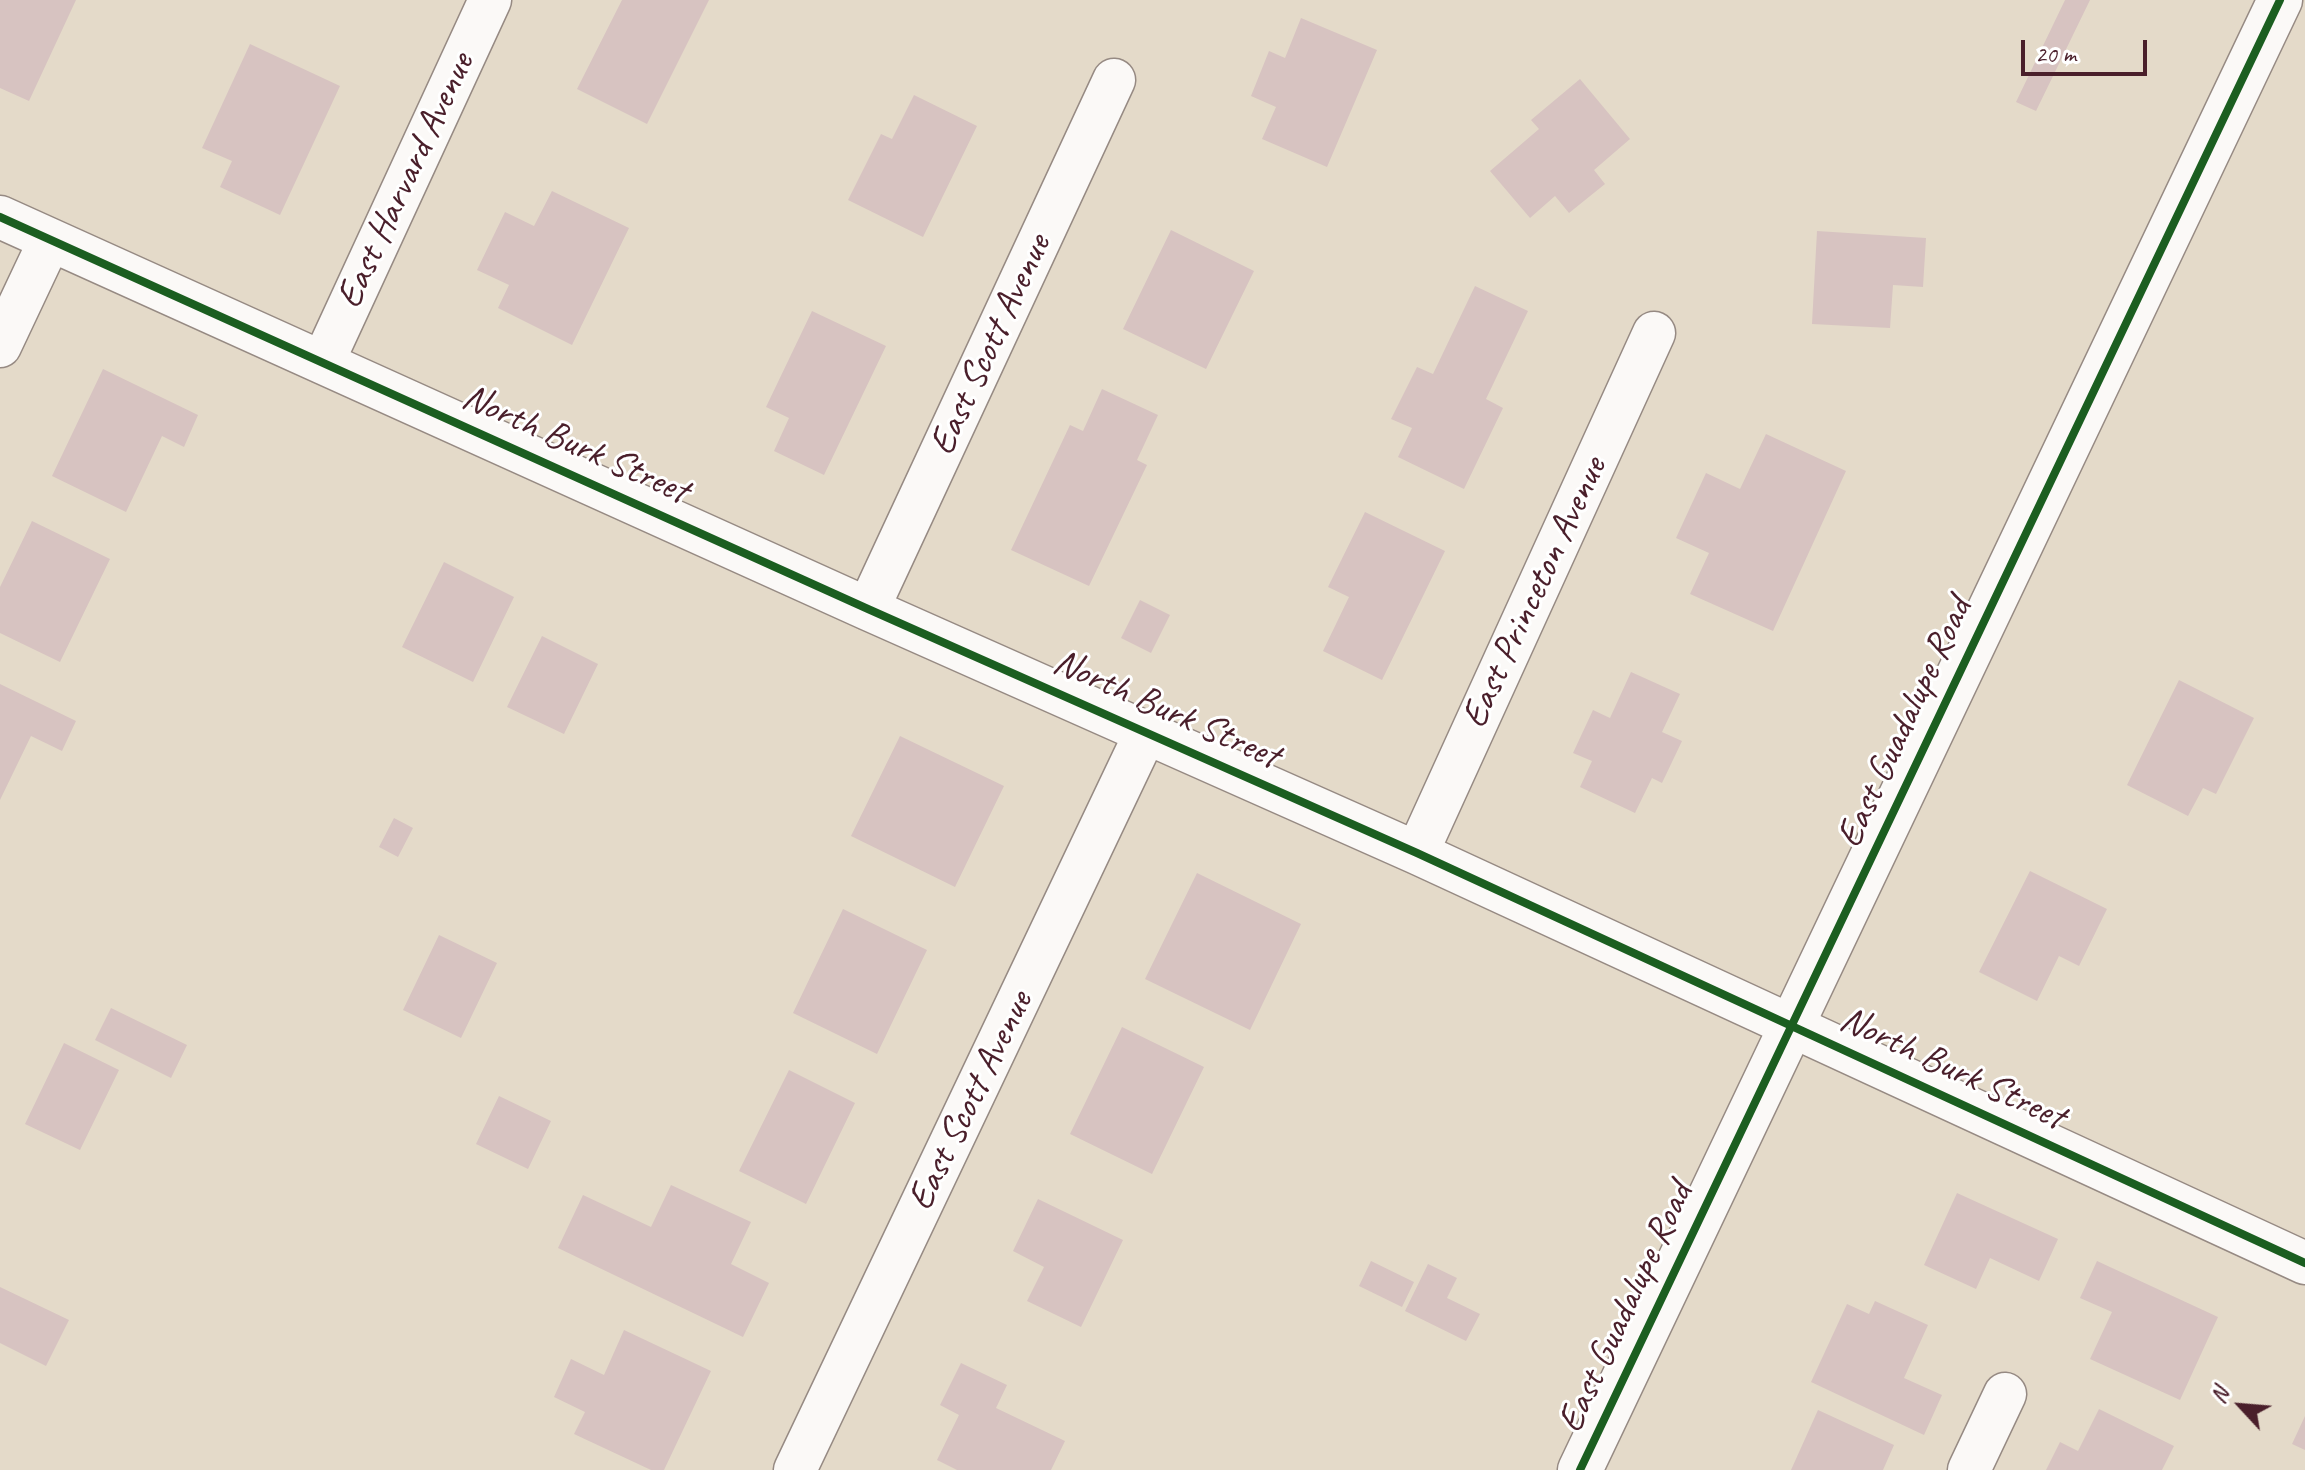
<!DOCTYPE html>
<style>
body{margin:0}
#map{position:relative;width:2305px;height:1470px;overflow:hidden;background:#e4dac9;font-family:Caveat,sans-serif}
canvas{display:block}
.north{position:absolute;left:2201px;top:1366px;width:80px;height:80px;-webkit-text-stroke:6px #fff;paint-order:stroke;rotate:296deg;font-size:22px;font-weight:700;line-height:32px;text-align:center;color:#4a1f2b}
.north::after{content:'';display:block;margin:auto;width:28px;height:36px;background:#4a1f2b;clip-path:polygon(50% 0,100% 100%,50% 72%,0 100%)}
.scale{position:absolute;left:2021px;top:40px;width:126px;height:36px;box-sizing:border-box;border:4px solid #4a1f2b;border-top:0;padding-left:10px;font-size:24px;line-height:28px;white-space:nowrap;color:#4a1f2b;-webkit-text-stroke:6px #fff;paint-order:stroke}
</style>
<div id="map">
<canvas width="2305" height="1470"></canvas>
<div class="north">N</div>
<div class="scale">20 m</div>
</div>
<script>
const g = document.querySelector('canvas').getContext('2d');
g.lineJoin = 'round';
function paint(path, color) { g.fillStyle = color; g.fill(path, 'evenodd'); }
const poly = rows => new Path2D(rows.map(r => 'M' + r).join(''));
function trace(path, color, width, dash) { g.strokeStyle = color; g.lineWidth = width; g.lineCap = dash ? 'butt' : 'round'; g.setLineDash(dash || []); g.stroke(path); }
function drawText(font, color, halo, rows, align = 'center') {
  g.font = font + ' Caveat,sans-serif'; g.lineWidth = 6; g.setLineDash([]); g.textBaseline = 'middle'; g.strokeStyle = halo; g.fillStyle = color; for (const [text, x, y, turn = 0] of rows) {
    g.save(); g.translate(x, y); g.rotate((+turn || 0) * Math.PI / 180); g.textAlign = isNaN(turn) ? turn : align; if (halo) g.strokeText(text, 0, 0); g.fillText(text, 0, 0); g.restore();
  }
}
paint(poly([
 [0,0,76,0,29,101,0,88],
 [622,0,709,0,647,124,577,89],
 [2065,0,2090,0,2036,111,2016,102],
 [1301,18,1377,50,1327,167,1262,139,1276,107,1251,96,1269,51,1285,58],
 [250,44,340,86,280,215,220,187,232,161,202,148],
 [1580,79,1630,139,1594,170,1605,184,1569,213,1555,196,1530,218,1490,171,1539,129,1531,120],
 [914,95,977,126,923,237,848,200,881,134,892,139],
 [552,191,629,228,572,345,498,308,509,285,477,270,505,212,534,226],
 [1171,230,1254,271,1206,369,1123,329],
 [1817,231,1926,238,1923,287,1893,285,1890,328,1812,324],
 [1475,286,1528,311,1486,399,1503,408,1464,489,1398,457,1412,428,1391,419,1417,367,1433,374],
 [812,311,886,346,824,475,774,451,789,418,766,407],
 [103,369,198,415,184,447,162,436,126,512,52,476],
 [1102,389,1158,415,1137,460,1147,465,1089,586,1011,550,1070,425,1083,431],
 [1766,434,1846,471,1773,631,1690,594,1709,553,1676,538,1706,473,1740,489],
 [1365,512,1445,551,1382,680,1323,651,1349,597,1328,587],
 [32,521,110,559,60,662,0,633,0,587],
 [444,562,514,597,473,682,402,647],
 [1140,600,1170,615,1151,653,1121,638],
 [542,636,598,664,564,734,507,707],
 [1631,672,1680,694,1662,732,1682,741,1662,783,1652,778,1635,813,1580,787,1592,761,1573,753,1593,710,1610,718],
 [2179,680,2254,718,2216,794,2203,788,2188,816,2127,785],
 [0,684,76,721,62,751,31,736,0,800],
 [900,736,1004,786,955,887,851,836],
 [394,818,413,828,398,857,379,847],
 [2030,871,2107,909,2079,966,2059,956,2037,1001,1979,972],
 [1197,873,1301,924,1250,1030,1145,979],
 [843,909,927,950,877,1054,793,1013],
 [439,935,497,963,461,1038,403,1010],
 [111,1008,187,1045,171,1078,95,1040],
 [1122,1027,1204,1067,1152,1174,1070,1134],
 [64,1043,119,1070,80,1150,25,1124],
 [789,1070,855,1103,806,1204,739,1171],
 [499,1096,551,1121,528,1169,476,1144],
 [671,1185,751,1222,731,1264,769,1283,743,1337,558,1248,583,1195,651,1227],
 [1957,1193,2058,1239,2039,1281,1990,1258,1976,1289,1924,1265],
 [1038,1199,1123,1240,1081,1327,1027,1301,1044,1267,1013,1251],
 [1371,1261,1414,1282,1402,1307,1359,1286],
 [2097,1261,2218,1317,2180,1400,2090,1359,2112,1312,2080,1298],
 [1428,1264,1457,1278,1447,1298,1480,1314,1466,1341,1405,1311],
 [0,1287,69,1320,46,1366,0,1343],
 [1875,1301,1928,1325,1904,1378,1942,1395,1924,1435,1811,1382,1847,1304,1869,1314],
 [624,1330,711,1371,664,1470,651,1470,574,1434,585,1412,554,1397,571,1359,604,1375],
 [961,1363,1007,1385,996,1408,1065,1441,1051,1470,957,1470,937,1460,959,1415,940,1405],
 [2099,1409,2174,1446,2162,1470,2046,1470,2060,1442,2078,1451],
 [1818,1410,1894,1445,1883,1470,1791,1470],
 [2305,1416,2305,1450,2292,1444]
]), '#d7c3c1');
const minor = poly([
 [0,217,868,609,1417,853,2305,1263],
 [0,346,50,240],
 [323,362,490,0],
 [868,609,1114,80],
 [1417,853,1654,333],
 [795,1470,1146,732],
 [1969,1470,2005,1394]
]);
const major = poly([
 [1580,1470,2280,0]
]);
trace(minor, '#968a83', 45);
trace(major, '#968a83', 47);
trace(minor, '#fbf9f7', 42);
trace(major, '#fbf9f7', 44);
trace(poly([
 [0,217,868,609,1417,853,2305,1263],
 [1580,1470,2280,0]
]), '#1b5e20', 8);
drawText('38px', '#4a1f2b', '#fff', [
 ["East Harvard Avenue",406,181,-65],
 ["East Scott Avenue",991,345,-65],
 ["North Burk Street",575,445,24],
 ["East Princeton Avenue",1535,593,-65],
 ["North Burk Street",1166,710,24],
 ["East Guadalupe Road",1905,723,-65],
 ["North Burk Street",1952,1069,25],
 ["East Scott Avenue",971,1101,-64],
 ["East Guadalupe Road",1626,1308,-65]
]);
</script>
